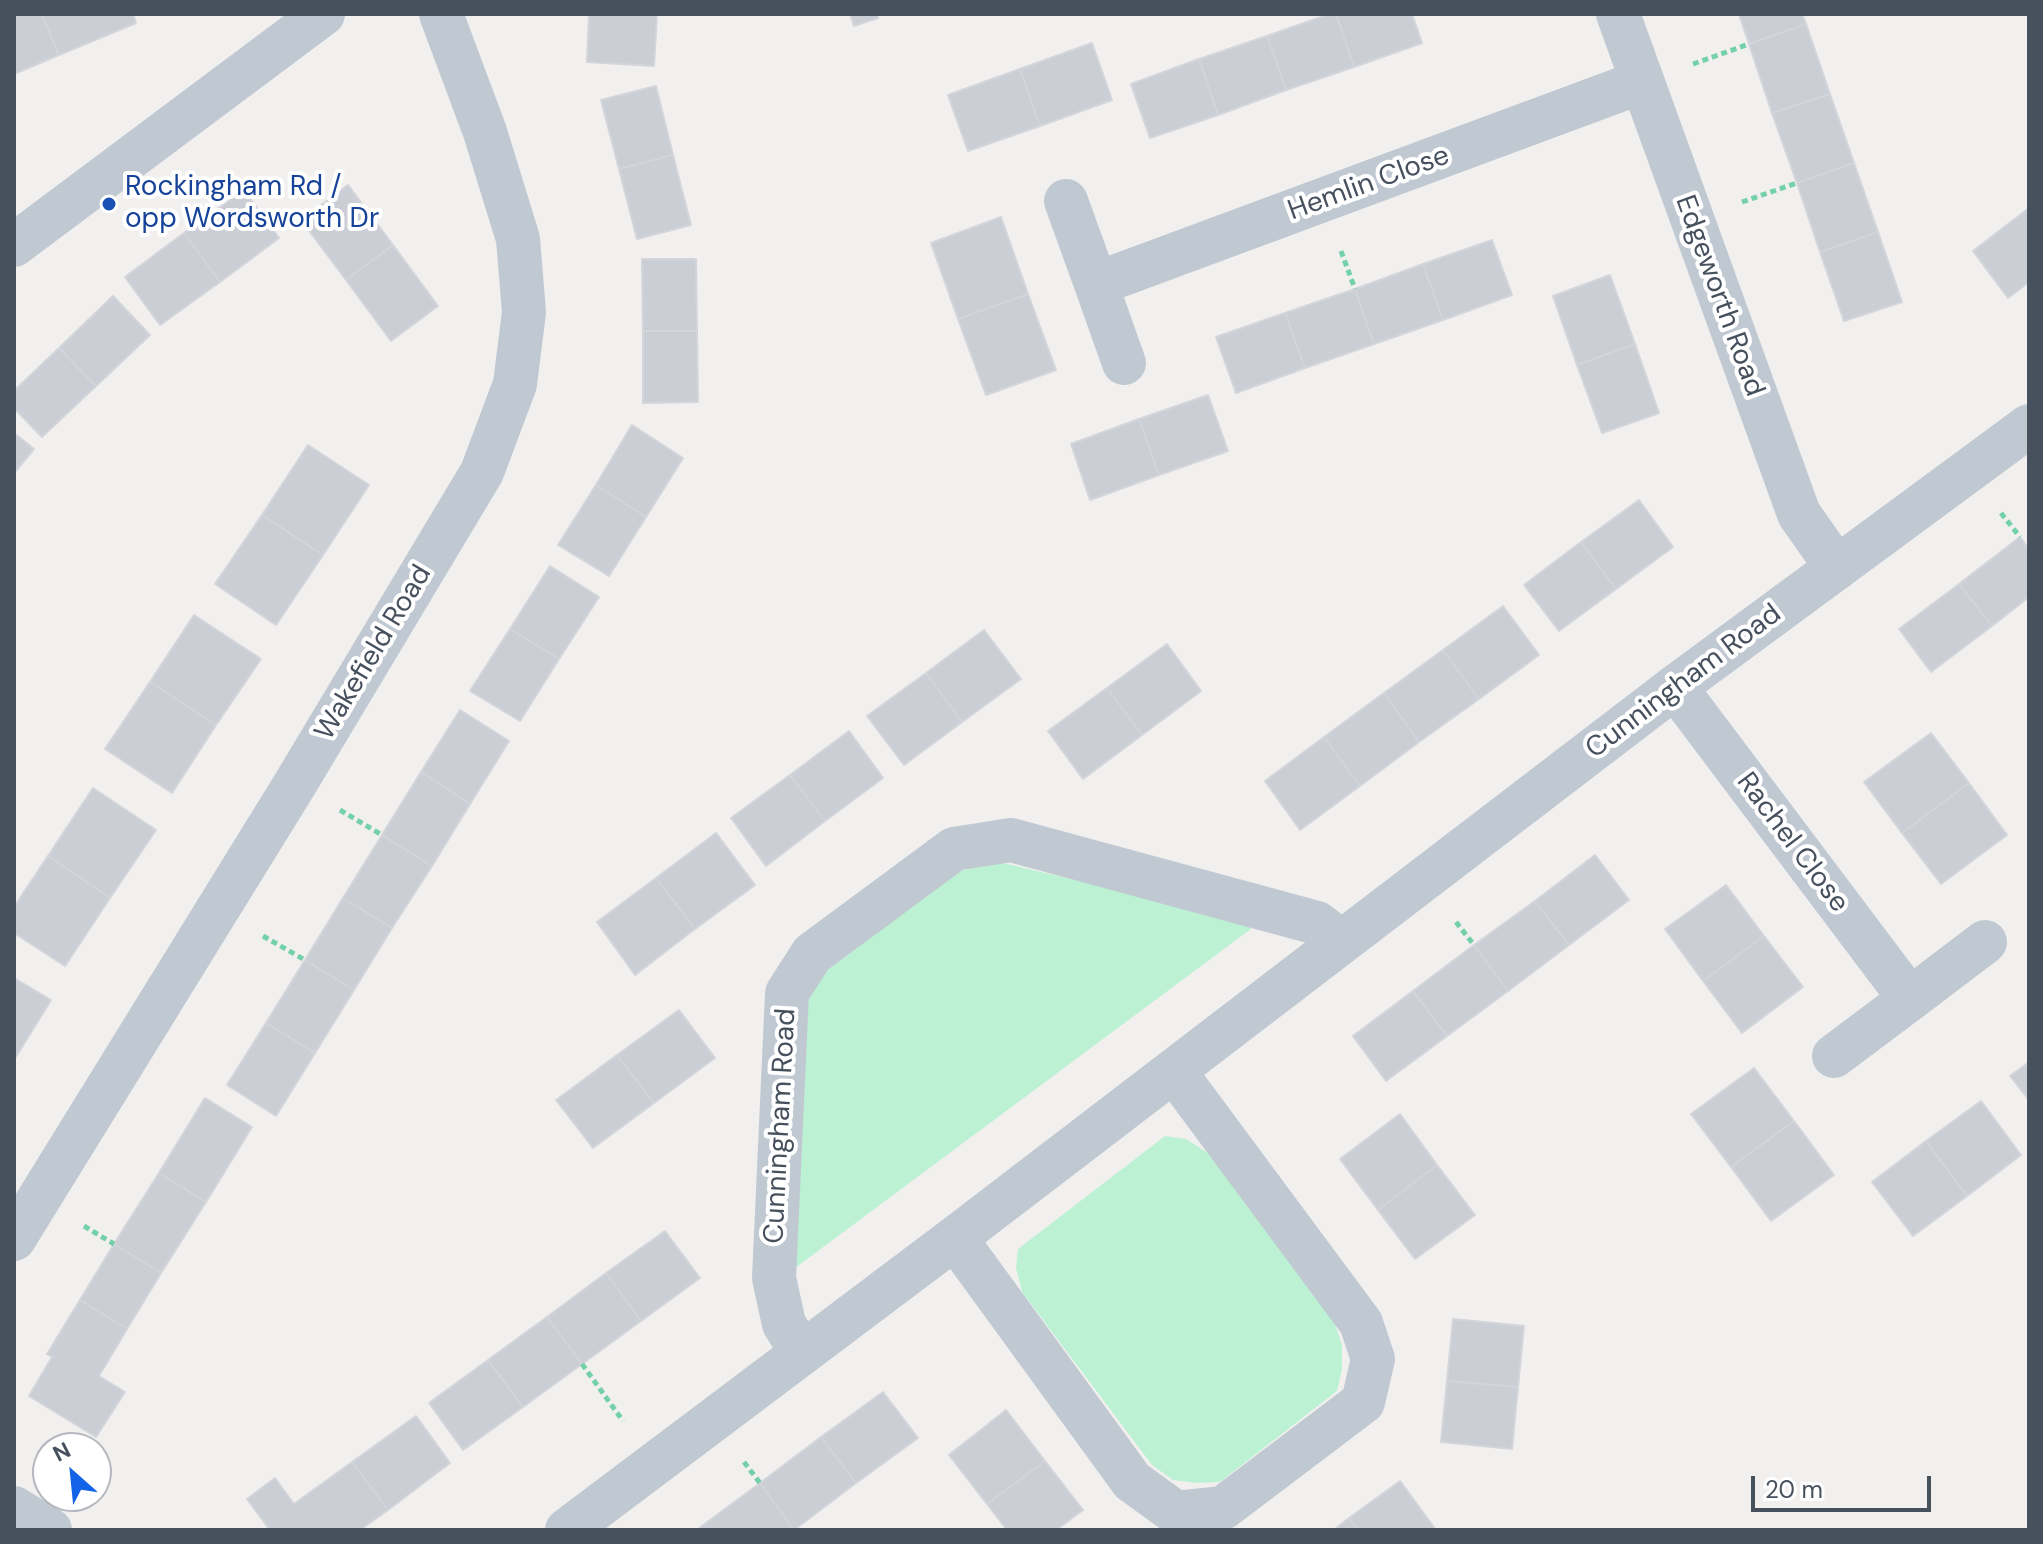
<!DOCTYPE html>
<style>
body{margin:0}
#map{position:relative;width:2043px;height:1544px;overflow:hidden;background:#f2f0ef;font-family:"DM Sans",sans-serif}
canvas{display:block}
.frame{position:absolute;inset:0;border:16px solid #47515e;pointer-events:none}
.north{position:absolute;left:32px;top:1432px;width:80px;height:80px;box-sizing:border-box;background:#fff;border:2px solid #b5b9bf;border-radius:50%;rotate:333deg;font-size:22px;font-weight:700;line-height:32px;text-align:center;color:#47515e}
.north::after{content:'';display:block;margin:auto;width:28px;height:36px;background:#1363e9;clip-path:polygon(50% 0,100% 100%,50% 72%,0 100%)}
.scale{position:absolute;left:1751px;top:1476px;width:180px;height:36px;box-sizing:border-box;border:4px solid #47515e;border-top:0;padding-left:10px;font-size:24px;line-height:28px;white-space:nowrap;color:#47515e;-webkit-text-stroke:6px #fff;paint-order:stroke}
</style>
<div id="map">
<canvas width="2043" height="1544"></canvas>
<div class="frame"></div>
<div class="north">N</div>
<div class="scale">20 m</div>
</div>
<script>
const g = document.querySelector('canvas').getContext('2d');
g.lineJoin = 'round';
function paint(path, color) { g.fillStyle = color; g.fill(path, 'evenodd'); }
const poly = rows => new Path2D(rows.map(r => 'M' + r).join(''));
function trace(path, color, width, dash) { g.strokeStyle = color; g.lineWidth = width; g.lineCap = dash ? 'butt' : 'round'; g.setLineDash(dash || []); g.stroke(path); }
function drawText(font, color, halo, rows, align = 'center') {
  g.font = font + ' "DM Sans",sans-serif'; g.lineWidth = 8; g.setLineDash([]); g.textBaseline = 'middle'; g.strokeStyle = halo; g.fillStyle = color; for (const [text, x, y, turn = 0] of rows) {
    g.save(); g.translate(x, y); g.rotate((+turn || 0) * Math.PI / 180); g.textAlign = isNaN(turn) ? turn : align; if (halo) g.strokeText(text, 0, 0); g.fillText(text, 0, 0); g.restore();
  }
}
paint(poly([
 [1003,863,1259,923,787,1274,801,1014,820,973,958,871],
 [1165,1136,1186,1139,1208,1153,1334,1321,1342,1345,1342,1369,1337,1391,1220,1482,1197,1483,1173,1480,1152,1465,1022,1292,1016,1268,1018,1249]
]), '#bdf1d4');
const building = poly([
 [14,14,42,14,59,55,14,74,14,14],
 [42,14,133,14,136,23,59,55,42,14],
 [589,14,657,14,654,66,587,62,589,14],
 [850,14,876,14,878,18,854,26,850,14],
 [1330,14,1336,14,1354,67,1286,90,1267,36,1330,14],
 [1336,14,1412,14,1422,43,1354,67,1336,14],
 [1739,14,1802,14,1806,24,1749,44,1739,14],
 [1806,24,1830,94,1772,113,1749,44,1806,24],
 [1267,36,1286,90,1218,115,1199,59,1267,36],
 [1092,43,1112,100,1040,126,1020,69,1092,43],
 [1199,59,1218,115,1150,138,1131,84,1199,59],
 [1020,69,1040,126,968,151,948,95,1020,69],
 [656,86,673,155,619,169,601,100,656,86],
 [1830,94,1854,163,1797,183,1772,113,1830,94],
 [673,155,691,225,637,239,619,169,673,155],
 [1854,163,1878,232,1820,252,1797,183,1854,163],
 [348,185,393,245,346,280,301,220,348,185],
 [244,190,279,238,220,282,184,233,244,190],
 [2029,208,2029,282,2008,298,1973,251,2029,208],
 [1001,217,1028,294,958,319,931,243,1001,217],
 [1878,232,1902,302,1844,321,1820,252,1878,232],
 [184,233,220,282,160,325,125,277,184,233],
 [1492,240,1512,295,1443,320,1423,264,1492,240],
 [393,245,438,306,391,341,346,280,393,245],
 [642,259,696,259,697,331,643,331,642,259],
 [1423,264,1443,320,1374,344,1355,289,1423,264],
 [1610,275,1635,344,1577,365,1553,296,1610,275],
 [1355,289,1374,344,1305,368,1285,313,1355,289],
 [1028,294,1056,370,986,395,958,319,1028,294],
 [113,296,150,335,96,386,59,348,113,296],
 [1285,313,1305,368,1236,393,1216,337,1285,313],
 [643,331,697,331,698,402,643,403,643,331],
 [1635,344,1659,413,1602,433,1577,365,1635,344],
 [59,348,96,386,42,437,14,408,14,391,59,348],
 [1208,395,1228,451,1159,475,1139,419,1208,395],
 [1139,419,1159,475,1090,500,1071,444,1139,419],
 [632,425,683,458,646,517,596,485,632,425],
 [14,433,34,449,14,473,14,433],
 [308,445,369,485,323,555,262,515,308,445],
 [596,485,646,517,609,576,558,545,596,485],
 [1639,500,1673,547,1616,589,1581,542,1639,500],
 [262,515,323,555,276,625,215,584,262,515],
 [2020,537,2029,549,2029,597,1992,626,1959,584,2020,537],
 [1581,542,1616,589,1559,631,1524,585,1581,542],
 [550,566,599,597,559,659,510,629,550,566],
 [1959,584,1992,626,1931,672,1899,629,1959,584],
 [1503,606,1539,655,1479,699,1443,650,1503,606],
 [194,615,261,659,216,725,150,682,194,615],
 [510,629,559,659,520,721,470,691,510,629],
 [984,630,1021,679,962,722,926,673,984,630],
 [1167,644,1201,691,1142,735,1107,688,1167,644],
 [1443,650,1479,699,1419,742,1384,693,1443,650],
 [926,673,962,722,904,765,867,716,926,673],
 [150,682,216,725,172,793,105,749,150,682],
 [1107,688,1142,735,1083,779,1048,731,1107,688],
 [1384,693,1419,742,1360,786,1324,737,1384,693],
 [460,710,509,741,470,804,421,772,460,710],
 [849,731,883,778,825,821,790,775,849,731],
 [1931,733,1969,783,1902,833,1864,782,1931,733],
 [1324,737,1360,786,1300,830,1265,781,1324,737],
 [421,772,470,804,432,866,382,835,421,772],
 [790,775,825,821,766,866,731,818,790,775],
 [1969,783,2007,835,1941,884,1902,833,1969,783],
 [93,788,156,830,110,898,48,856,93,788],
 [716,833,755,885,695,929,656,878,716,833],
 [382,835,432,866,392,928,343,898,382,835],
 [1595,855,1629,900,1569,945,1535,901,1595,855],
 [48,856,110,898,65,966,14,933,14,907,48,856],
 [656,878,695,929,635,975,597,922,656,878],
 [1726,885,1764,936,1703,981,1665,929,1726,885],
 [343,898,392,928,354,990,305,960,343,898],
 [1535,901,1569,945,1508,991,1474,945,1535,901],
 [1764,936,1803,987,1742,1033,1703,981,1764,936],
 [1474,945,1508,991,1447,1036,1413,991,1474,945],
 [305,960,354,990,315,1053,266,1023,305,960],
 [14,978,51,1000,14,1060,14,978],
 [1413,991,1447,1036,1386,1081,1353,1036,1413,991],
 [679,1010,715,1058,654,1103,617,1055,679,1010],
 [266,1023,315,1053,276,1116,227,1085,266,1023],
 [617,1055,654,1103,593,1148,556,1100,617,1055],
 [2029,1062,2029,1100,2010,1076,2029,1062],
 [1754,1068,1794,1121,1731,1167,1691,1114,1754,1068],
 [205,1098,252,1127,206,1202,159,1173,205,1098],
 [1981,1101,2021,1155,1967,1196,1926,1141,1981,1101],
 [1400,1114,1437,1165,1378,1210,1340,1159,1400,1114],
 [1794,1121,1834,1175,1771,1221,1731,1167,1794,1121],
 [1926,1141,1967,1196,1913,1236,1872,1182,1926,1141],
 [1437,1165,1475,1215,1415,1259,1378,1210,1437,1165],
 [159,1173,206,1202,161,1273,114,1244,159,1173],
 [665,1231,700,1278,641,1321,606,1273,665,1231],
 [114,1244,161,1273,127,1329,80,1300,114,1244],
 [606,1273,641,1321,582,1364,547,1317,606,1273],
 [80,1300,127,1329,99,1376,125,1392,96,1437,29,1396,52,1357,47,1354,80,1300],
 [547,1317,582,1364,523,1407,488,1360,547,1317],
 [1453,1319,1524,1326,1518,1387,1447,1381,1453,1319],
 [488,1360,523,1407,463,1450,429,1403,488,1360],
 [1447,1381,1518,1387,1512,1449,1441,1442,1447,1381],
 [883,1392,918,1438,856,1483,821,1437,883,1392],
 [1006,1410,1045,1461,987,1504,949,1455,1006,1410],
 [416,1416,450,1463,388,1510,352,1462,416,1416],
 [821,1437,856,1483,794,1530,760,1483,821,1437],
 [1045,1461,1083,1510,1056,1530,1007,1530,987,1504,1045,1461],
 [352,1462,388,1510,360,1530,270,1530,247,1499,275,1478,294,1504,352,1462],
 [1400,1481,1436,1530,1358,1530,1349,1518,1400,1481],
 [760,1483,794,1530,699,1530,698,1529,760,1483],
 [1349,1518,1358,1530,1334,1530,1349,1518]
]);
paint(building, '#cbced5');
trace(building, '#d3d5db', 2);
trace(poly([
 [1693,64,1749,44],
 [1742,202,1797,183],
 [1341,251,1355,289],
 [2001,513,2020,537],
 [340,810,382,835],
 [1456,922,1474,945],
 [263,936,305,960],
 [84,1226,114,1244],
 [582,1364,623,1421],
 [744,1462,760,1483]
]), '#73d0a8', 5, [6, 4]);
trace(poly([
 [1618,14,1799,514,1837,568],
 [1066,201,1096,284,1641,82],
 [14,245,323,14],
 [1096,284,1124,363],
 [1675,687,1910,999,1985,942],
 [1834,1056,1910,999],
 [955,1238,1132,1481,1176,1513,1223,1508,1363,1402,1373,1359,1361,1323,1174,1071],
 [14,1239,295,784,482,472,515,384,524,312,518,239,485,132,441,14],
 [802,1353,784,1324,774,1278,787,993,812,954,954,849,1011,840,1317,923,1342,942],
 [14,1508,50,1530],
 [567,1530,955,1238,1675,687,2029,426]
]), '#c0c9d2', 44);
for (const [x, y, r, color] of [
 [109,204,8,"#1a4fb4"]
]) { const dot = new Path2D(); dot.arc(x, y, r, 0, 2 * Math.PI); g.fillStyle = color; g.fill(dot); trace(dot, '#fff', 3); }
drawText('28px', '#47515e', '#fff', [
 ["Hemlin Close",1369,184,-20],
 ["Edgeworth Road",1719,296,70],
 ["Wakefield Road",374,653,-59],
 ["Cunningham Road",1684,682,-37],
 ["Rachel Close",1792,843,53],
 ["Cunningham Road",781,1126,-87]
]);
drawText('28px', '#164399', '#fff', [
 ["Rockingham Rd /",125,188],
 ["opp Wordsworth Dr",125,220]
], 'left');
</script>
